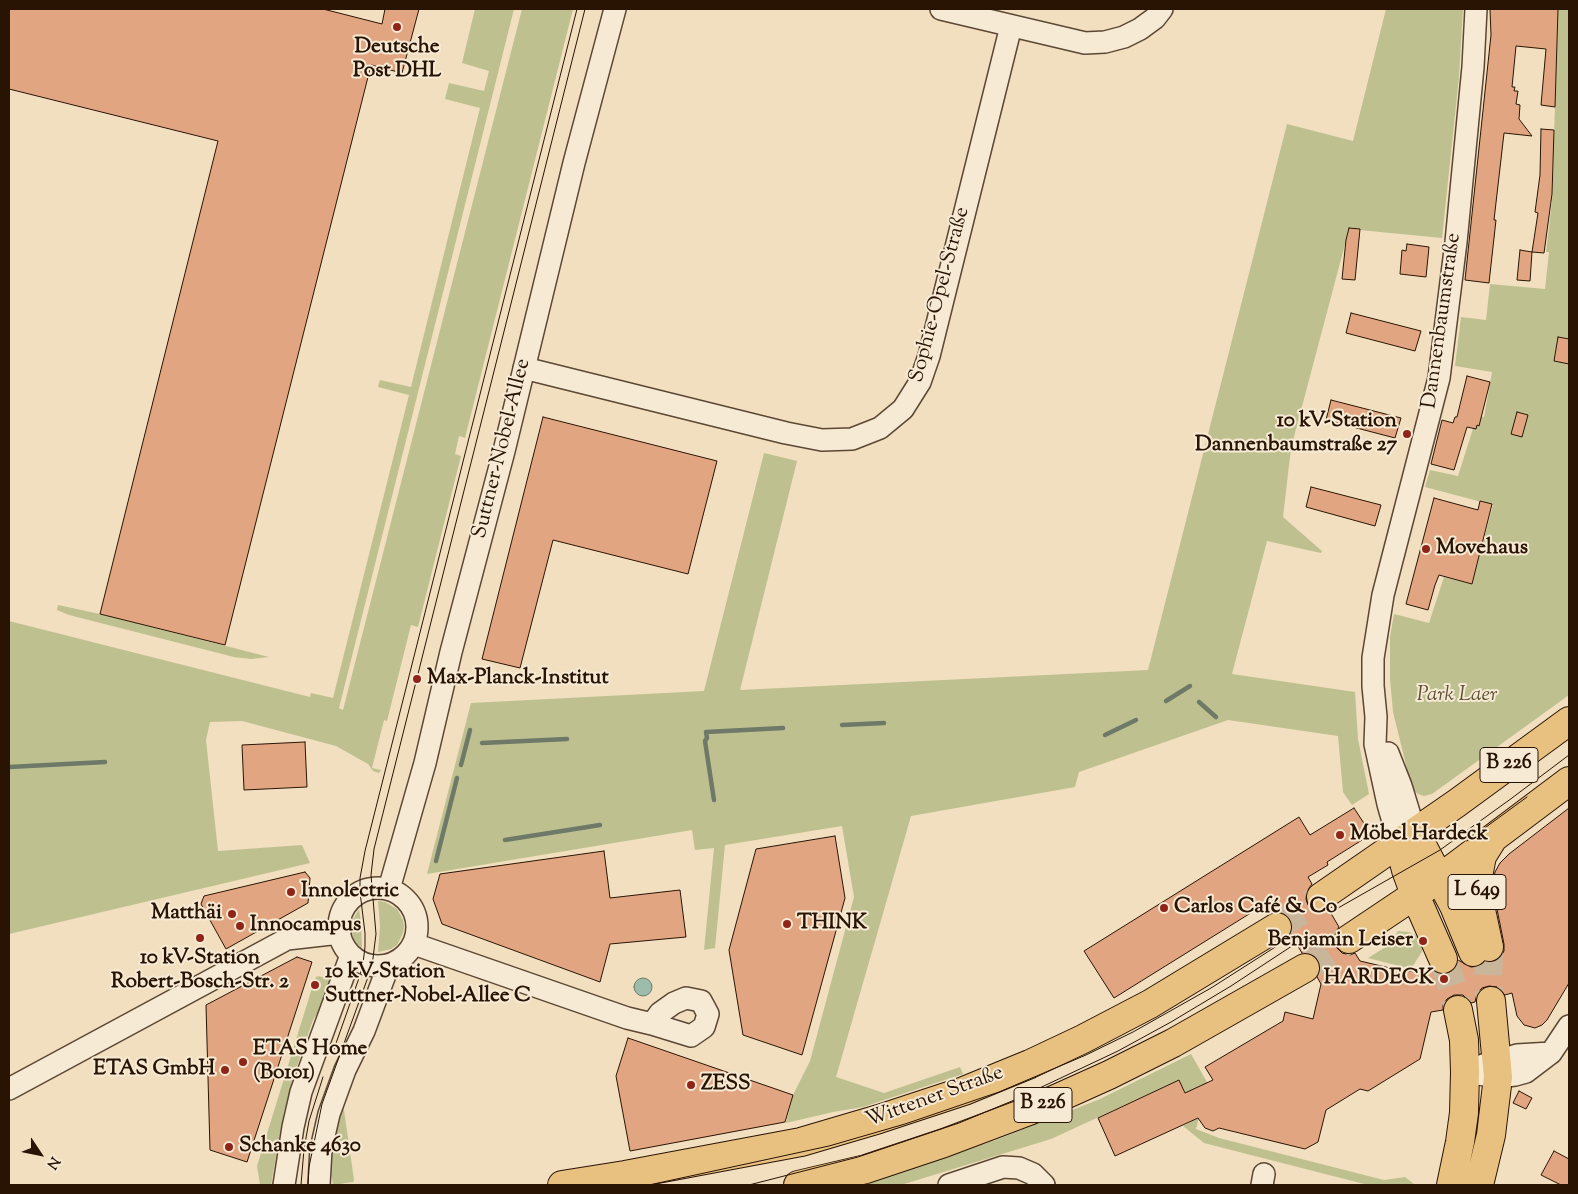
<!DOCTYPE html>
<meta charset="utf-8">
<style>
body{margin:0}
#map{position:relative;width:1578px;height:1194px;overflow:hidden;background:#f1dfbf;font-family:"Sorts Mill Goudy",serif}
canvas{display:block}
.frame{position:absolute;inset:0;border:10px solid #291404;pointer-events:none}
.north{position:absolute;left:15px;top:1129px;width:50px;height:50px;-webkit-text-stroke:4px #f6ead5;paint-order:stroke;rotate:124deg;font-size:14px;font-weight:700;line-height:20px;text-align:center;color:#291404}
.north::after{content:'';display:block;margin:auto;width:18px;height:22px;background:#291404;clip-path:polygon(50% 0,100% 100%,50% 72%,0 100%)}
</style>
<div id="map">
<canvas width="1578" height="1194"></canvas>
<div class="frame"></div>
<div class="north">N</div>
</div>
<script>
const g = document.querySelector('canvas').getContext('2d');
g.lineJoin = 'round';
function paint(path, color) { g.fillStyle = color; g.fill(path, 'evenodd'); }
const poly = rows => new Path2D(rows.map(r => 'M' + r).join(''));
function trace(path, color, width, dash) { g.strokeStyle = color; g.lineWidth = width; g.lineCap = dash ? 'butt' : 'round'; g.setLineDash(dash || []); g.stroke(path); }
function drawText(font, color, halo, rows, align = 'center') {
  g.font = font + ' "Sorts Mill Goudy",serif'; g.lineWidth = 4; g.setLineDash([]); g.textBaseline = 'middle'; g.strokeStyle = halo; g.fillStyle = color; for (const [text, x, y, turn = 0] of rows) {
    g.save(); g.translate(x, y); g.rotate((+turn || 0) * Math.PI / 180); g.textAlign = isNaN(turn) ? turn : align; if (halo) g.strokeText(text, 0, 0); g.fillText(text, 0, 0); g.restore();
  }
}
paint(poly([
 [475,9,514,9,339,708,343,710,522,9,573,9,465,438,459,436,455,454,461,456,418,627,411,625,387,721,384,720,372,768,381,770,379,773,373,771,368,764,336,746,242,721,210,722,206,740,218,851,302,845,310,863,9,934,9,621,310,697,311,693,333,698,409,395,378,387,380,380,411,387,480,108,445,99,449,83,484,91,489,71,462,63],
 [1386,9,1463,9,1459,77,1442,238,1349,229,1291,448,1283,517,1322,551,1321,553,1267,541,1232,674,1355,692,1358,739,1369,794,1352,805,1343,792,1338,736,1228,720,1079,772,1075,787,911,816,836,1077,884,1093,960,1067,963,1074,863,1107,833,1112,786,1123,793,1095,810,1061,854,897,842,826,725,845,715,948,704,950,714,848,695,850,692,830,427,874,471,703,704,691,764,453,797,461,740,690,1148,670,1287,124,1353,141],
 [1558,9,1569,9,1569,695,1432,794,1424,796,1418,794,1412,789,1393,712,1390,679,1390,637,1394,614,1429,623,1444,577,1472,584,1493,505,1425,487,1430,470,1458,476,1477,416,1484,417,1492,372,1455,366,1461,317,1486,320,1490,284,1545,289,1549,252,1546,252,1552,201],
 [58,605,100,614,269,657,251,659,234,657,69,615,57,610],
 [378,901,385,902,397,909,403,920,404,927,403,933,397,945,391,949,378,952,380,926],
 [359,909,361,923,362,948,354,941,351,928,352,921],
 [1398,931,1409,932,1416,935,1423,950,1411,969,1368,958,1389,945],
 [319,976,337,982,313,1020,296,1069,284,1111,271,1185,260,1185,257,1166,312,988,316,989,317,983,314,982,316,977],
 [1191,1054,1212,1091,1201,1109,1196,1129,1219,1138,1384,1180,1405,1177,1415,1185,1368,1185,1204,1143,1183,1126,1198,1118,1179,1080,1051,1139,901,1185,863,1185,996,1140,1100,1099],
 [343,1103,354,1180,353,1182,333,1185,330,1164,331,1143]
]), '#bec18f');
const water = poly([
 '634 987a9 9 0 1 1 18 0a9 9 0 1 1-18 0Z'
]);
paint(water, '#9cbdab');
trace(water, '#6e7968', 1);
trace(poly([
 [1166,701,1190,686],
 [1199,702,1216,717],
 [842,725,884,723],
 [1105,735,1136,720],
 [482,743,567,739],
 [461,765,470,730],
 [9,767,105,762],
 [714,800,705,741,707,738,706,732,783,728],
 [505,840,600,825],
 [436,861,457,778]
]), '#6e7968', 4.5);
const building = poly([
 [9,9,323,9,382,24,385,9,419,9,402,73,371,65,225,645,100,614,218,141,9,89,9,9],
 [1490,9,1558,9,1555,107,1541,105,1546,49,1516,46,1512,87,1515,87,1514,91,1518,91,1516,104,1520,105,1519,119,1532,136,1504,133,1494,220,1496,220,1489,283,1465,280,1491,35,1490,9],
 [1541,129,1554,130,1552,194,1544,253,1532,252,1538,213,1535,212,1540,175,1541,129],
 [1349,228,1360,229,1355,280,1342,279,1346,240,1349,228],
 [1407,244,1429,247,1426,277,1400,274,1402,250,1406,251,1407,244],
 [1520,250,1532,252,1530,281,1517,280,1520,250],
 [1351,313,1421,331,1415,351,1346,333,1351,313],
 [1558,337,1569,339,1569,364,1554,361,1558,337],
 [1467,376,1490,382,1479,426,1477,425,1476,429,1467,427,1454,470,1431,464,1442,420,1453,423,1455,417,1457,417,1467,376],
 [1331,400,1401,418,1395,438,1326,420,1331,400],
 [1517,412,1528,415,1522,437,1511,434,1517,412],
 [543,417,717,461,688,574,553,540,520,668,482,659,543,417],
 [1311,487,1381,505,1375,526,1306,507,1311,487],
 [1434,498,1478,510,1480,501,1492,504,1472,584,1439,575,1435,585,1428,610,1406,604,1434,498],
 [305,742,307,787,244,790,242,745,305,742],
 [1354,808,1367,828,1366,828,1370,835,1327,862,1328,865,1308,877,1312,884,1307,891,1306,899,1308,905,1315,911,1322,913,1329,910,1339,927,1335,933,1334,941,1336,947,1342,953,1350,955,1355,953,1360,961,1407,972,1430,967,1434,972,1442,975,1450,973,1455,969,1458,960,1471,967,1479,966,1485,962,1493,962,1500,958,1504,951,1504,944,1494,894,1493,883,1495,872,1500,863,1509,854,1569,808,1569,983,1547,1020,1542,1025,1535,1028,1524,1025,1517,1016,1512,993,1505,995,1497,987,1489,986,1482,988,1477,994,1475,1002,1471,1003,1463,995,1454,995,1447,999,1443,1005,1443,1010,1431,1012,1420,1059,1368,1091,1360,1089,1326,1110,1318,1142,1305,1149,1219,1128,1213,1131,1205,1128,1198,1118,1115,1156,1098,1118,1179,1080,1185,1093,1213,1080,1205,1067,1283,1021,1285,1012,1313,1019,1321,984,1317,977,1321,968,1319,961,1313,955,1302,953,1291,935,1293,926,1290,919,1284,913,1276,912,1270,901,1114,998,1084,951,1299,817,1310,835,1354,808],
 [835,836,845,898,802,1055,743,1035,729,950,756,849,835,836],
 [604,851,610,898,680,890,686,937,610,944,600,982,442,924,433,899,440,874,604,851],
 [305,872,310,878,308,903,226,949,201,904,204,896,305,872],
 [297,957,312,962,247,1162,210,1150,206,1005,297,957],
 [628,1038,793,1095,785,1122,630,1151,616,1076,628,1038],
 [1519,1091,1532,1098,1526,1109,1513,1103,1519,1091],
 [1554,1151,1569,1159,1569,1185,1561,1185,1541,1175,1554,1151]
]);
paint(building, '#e1a681');
trace(building, '#291404', 1);
trace(poly([
 [1277,927,1321,897],
 [1489,947,1488,983,1491,1001],
 [1443,959,1455,995,1458,1010],
 [1305,968,1349,939]
]), '#c9b69a', 28, [28, 14]);
const minor = poly([
 [941,9,1085,43,1105,42,1124,37,1140,29,1155,18,1162,9],
 [524,368,786,433,822,440,852,439,880,428,903,409,920,382,929,356,1011,26],
 [1388,753,1401,786,1415,832],
 [1399,843,1388,804,1375,744,1376,717,1373,686,1373,658,1383,595,1439,378,1456,242,1473,67,1476,9],
 '339 927a39 39 0 1 1 78 0a39 39 0 1 1-78 0Z',
 [389,889,425,763,451,652,504,451,574,163,615,9],
 [414,944,627,1018,652,1024,691,1036,704,1027,708,1014,701,1001,686,998,674,1003,660,1013,652,1024],
 [1483,1065,1517,1055,1551,1053],
 [1465,1072,1498,1077,1515,1075,1526,1072,1551,1053,1569,1026],
 [9,1089,287,939,340,933],
 [284,1185,293,1127,301,1092,351,955],
 [319,1185,321,1149,329,1114,345,1070,364,1031,386,972,391,964],
 [949,1185,1003,1167,1019,1168,1033,1174,1044,1185],
 [1262,1185,1264,1174]
]);
const major = poly([
 [1415,832,1454,906,1473,952],
 [1399,843,1406,870,1415,895,1443,959],
 [1321,897,1457,803,1569,721],
 [1349,939,1440,878,1569,781],
 [1489,947,1478,896,1477,882,1482,856,1492,840],
 [562,1185,625,1175,801,1142,879,1119,964,1091,1030,1064,1083,1039,1150,1004,1277,927],
 [798,1185,866,1169,944,1143,1029,1111,1109,1075,1173,1043,1305,968],
 [1451,1185,1460,1142,1464,1113,1465,1072,1464,1040,1458,1010],
 [1479,1185,1491,1135,1498,1077,1491,1001]
]);
trace(minor, '#5b4733', 24);
trace(major, '#291404', 30);
trace(minor, '#f6ead5', 21);
trace(major, '#e8c080', 28);
trace(poly([
 [1467,841,1527,797],
 [1331,912,1440,850,1512,798,1569,755],
 [334,1049,359,978,363,963,365,947,365,933,360,892,360,878,365,851,577,9],
 [301,1185,304,1149,309,1121,323,1077],
 [308,1185,309,1167,322,1104,372,966,376,934,371,875,374,849,585,9],
 [649,1185,829,1146,905,1124,999,1092,1086,1055,1133,1032,1211,988,1291,937],
 [749,1185,858,1157,959,1123,1012,1101,1118,1051,1171,1022,1231,986,1295,944]
]), '#291404', 1);
for (const [x, y, r, color] of [
 [397,27,5,"#8f2418"],
 [1407,434,5,"#8f2418"],
 [1426,549,5,"#8f2418"],
 [417,679,5,"#8f2418"],
 [1340,835,5,"#8f2418"],
 [291,892,5,"#8f2418"],
 [1164,908,5,"#8f2418"],
 [232,914,5,"#8f2418"],
 [787,924,5,"#8f2418"],
 [240,926,5,"#8f2418"],
 [200,938,5,"#8f2418"],
 [1423,941,5,"#8f2418"],
 [1444,979,5,"#8f2418"],
 [315,985,5,"#8f2418"],
 [243,1062,5,"#8f2418"],
 [225,1070,5,"#8f2418"],
 [691,1085,5,"#8f2418"],
 [229,1147,5,"#8f2418"]
]) { const dot = new Path2D(); dot.arc(x, y, r, 0, 2 * Math.PI); g.fillStyle = color; g.fill(dot); trace(dot, '#f6ead5', 2); }
for (const [x, y, w] of [
 [1509,765,58],
 [1477,892,58],
 [1043,1105,58]
]) { const box = new Path2D(); box.roundRect(x - w / 2, y - 17.5, w, 35, 4); g.fillStyle = '#f6ead5'; g.fill(box); trace(box, '#291404', 1); }
drawText('bold 20px', '#291404', null, [
 ["B 226",1509,765],
 ["L 649",1477,892],
 ["B 226",1043,1105]
]);
drawText('bold 21px', '#291404', '#f6ead5', [
 ["Deutsche",397,48,"center"],
 ["Post DHL",397,72,"center"],
 ["10 kV-Station",1397,422,"right"],
 ["Dannenbaumstraße 27",1397,446,"right"],
 ["Movehaus",1436,549],
 ["Max-Planck-Institut",427,679],
 ["Möbel Hardeck",1350,835],
 ["Innolectric",301,892],
 ["Carlos Café & Co",1174,908],
 ["Matthäi",222,914,"right"],
 ["THINK",797,924],
 ["Innocampus",250,926],
 ["Benjamin Leiser",1413,941,"right"],
 ["10 kV-Station",200,959,"center"],
 ["Robert-Bosch-Str. 2",200,983,"center"],
 ["10 kV-Station",325,973],
 ["Suttner-Nobel-Allee C",325,997],
 ["HARDECK",1434,979,"right"],
 ["ETAS Home",253,1050],
 ["(Bo101)",253,1074],
 ["ETAS GmbH",215,1070,"right"],
 ["ZESS",701,1085],
 ["Schanke 4630",239,1147]
], 'left');
drawText('21px', '#291404', '#f6ead5', [
 ["Sophie-Opel-Straße",941,295,-75],
 ["Dannenbaumstraße",1443,321,-82],
 ["Suttner-Nobel-Allee",503,449,-76],
 ["Wittener Straße",935,1098,-20]
]);
drawText('italic 21px', '#5d5135', '#f6ead5', [
 ["Park Laer",1457,696]
]);
</script>
